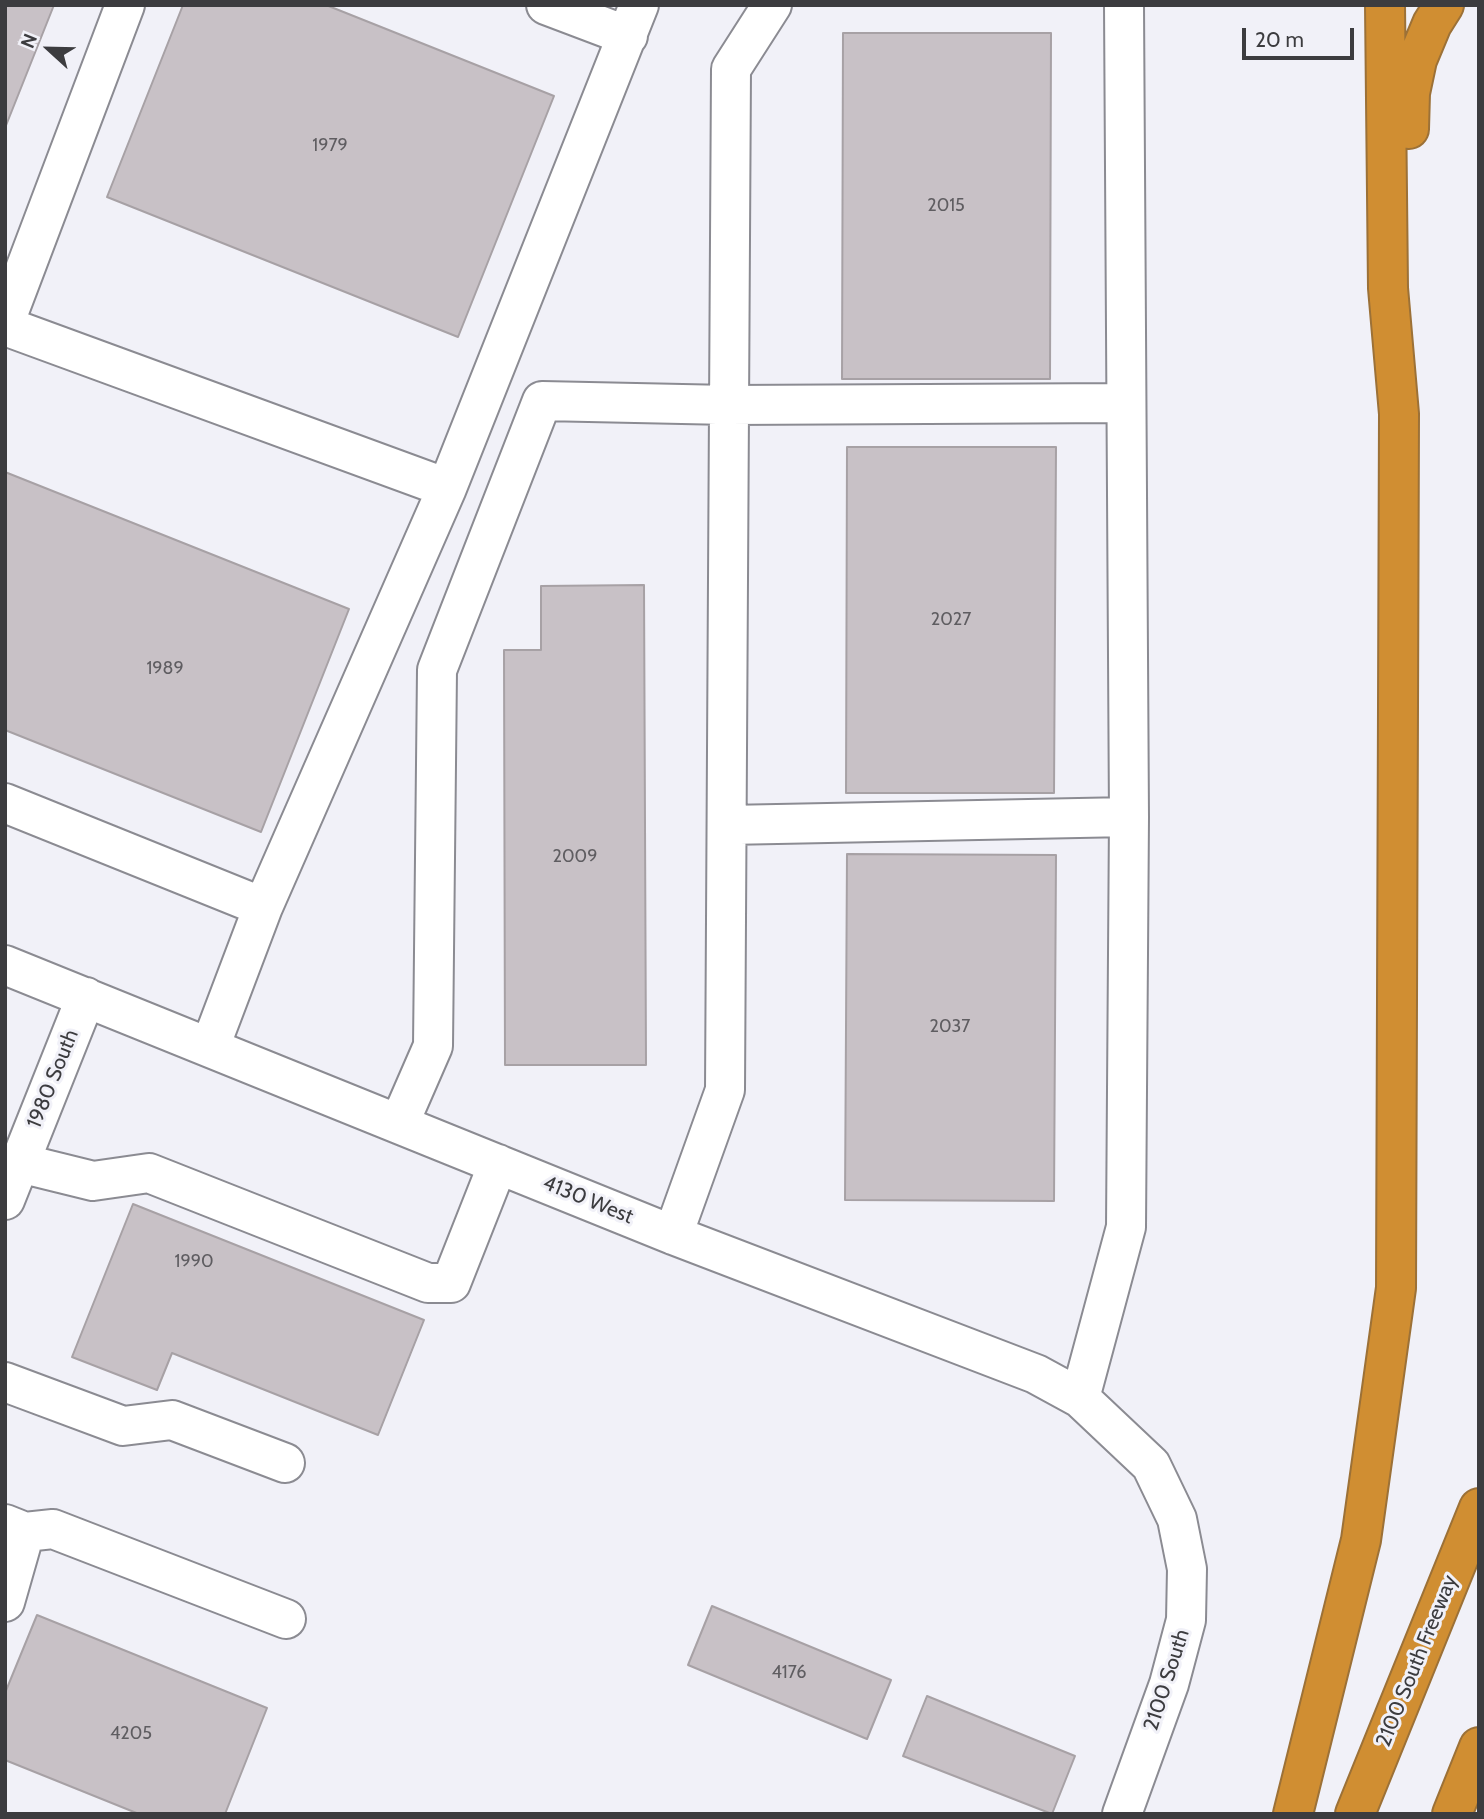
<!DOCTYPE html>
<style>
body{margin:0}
#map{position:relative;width:1484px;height:1819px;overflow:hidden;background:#f1f1f8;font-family:Cabin,sans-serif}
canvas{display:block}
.frame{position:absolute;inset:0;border:7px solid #3c3c3f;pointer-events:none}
.north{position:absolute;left:14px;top:14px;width:70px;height:70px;-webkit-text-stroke:5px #f1f1f8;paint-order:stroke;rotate:292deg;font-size:19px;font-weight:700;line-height:28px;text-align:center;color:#3c3c3f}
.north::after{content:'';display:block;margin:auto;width:24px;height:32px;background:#3c3c3f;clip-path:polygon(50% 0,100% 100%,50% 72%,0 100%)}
.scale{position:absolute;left:1242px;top:28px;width:112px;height:32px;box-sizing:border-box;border:4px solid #3c3c3f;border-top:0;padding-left:9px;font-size:21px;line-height:24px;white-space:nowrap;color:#3c3c3f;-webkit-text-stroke:5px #f1f1f8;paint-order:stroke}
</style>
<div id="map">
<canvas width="1484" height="1819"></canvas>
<div class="frame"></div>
<div class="north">N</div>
<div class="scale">20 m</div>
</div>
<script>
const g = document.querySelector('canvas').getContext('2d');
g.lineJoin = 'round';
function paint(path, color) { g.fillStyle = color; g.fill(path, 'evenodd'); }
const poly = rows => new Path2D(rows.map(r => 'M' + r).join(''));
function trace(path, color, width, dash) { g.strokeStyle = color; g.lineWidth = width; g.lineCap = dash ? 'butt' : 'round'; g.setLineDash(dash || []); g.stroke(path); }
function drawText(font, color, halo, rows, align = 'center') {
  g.font = font + ' Cabin,sans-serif'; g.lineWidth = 6; g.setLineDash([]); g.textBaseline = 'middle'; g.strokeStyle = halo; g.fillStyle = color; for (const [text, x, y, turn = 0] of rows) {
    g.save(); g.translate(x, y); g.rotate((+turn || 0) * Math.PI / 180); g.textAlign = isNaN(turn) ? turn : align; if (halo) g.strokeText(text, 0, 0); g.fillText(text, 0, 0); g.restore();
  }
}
const building = poly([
 [5,5,54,5,5,128,5,5],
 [183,5,326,5,554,96,458,337,107,197,183,5],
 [843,33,1051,33,1050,379,842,379,843,33],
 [847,447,1056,447,1054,793,846,793,847,447],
 [5,472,349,609,261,832,5,730,5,472],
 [644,585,646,1065,505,1065,504,650,541,650,541,586,644,585],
 [847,854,1056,855,1054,1201,845,1200,847,854],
 [133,1204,424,1320,378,1435,172,1353,157,1390,72,1357,133,1204],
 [712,1606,891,1680,867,1739,688,1665,712,1606],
 [37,1615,267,1708,225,1814,139,1814,5,1760,5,1693,37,1615],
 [927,1696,1075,1756,1052,1814,903,1756,927,1696]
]);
paint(building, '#c8c1c6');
trace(building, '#a7a1a5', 2);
const minor = poly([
 [546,5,628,36],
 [5,322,125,5],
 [5,326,447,488],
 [5,803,263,907,210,1047],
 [727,825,1129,817],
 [263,907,447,488,639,5],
 [5,965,673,1235,1036,1374,1080,1398,1151,1465,1177,1519,1187,1569,1186,1620,1169,1684,1122,1814],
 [399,1124,433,1046,437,670,542,401,729,405,1125,403],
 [20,1163,93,1181,149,1173,428,1283,451,1283,498,1164],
 [5,1200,86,997],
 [673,1235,725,1090,731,69,772,5],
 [5,1382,123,1426,172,1420,285,1463],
 [1080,1398,1126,1227,1129,817,1124,5],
 [5,1524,25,1532,5,1602],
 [25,1532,53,1529,286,1619]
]);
const highway = poly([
 [1409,129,1410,93,1417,60,1432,24,1444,5],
 [1293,1814,1361,1540,1396,1288,1399,414,1388,288,1385,5],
 [1355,1814,1479,1508],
 [1452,1814,1479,1747]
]);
trace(minor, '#8b8b92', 42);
trace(highway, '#9c7137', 42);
trace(minor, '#fff', 38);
trace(highway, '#d08e32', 38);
drawText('18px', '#5f5d61', null, [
 ["1979",330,146],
 ["2015",946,206],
 ["2027",951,620],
 ["1989",165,669],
 ["2009",575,857],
 ["2037",950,1027],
 ["1990",194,1262],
 ["4176",789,1673],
 ["4205",131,1734]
]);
drawText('21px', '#3c3c3f', '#f1f1f8', [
 ["1980 South",53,1079,-68],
 ["4130 West",588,1200,22],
 ["2100 South Freeway",1417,1661,-68],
 ["2100 South",1167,1680,-72]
]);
</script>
